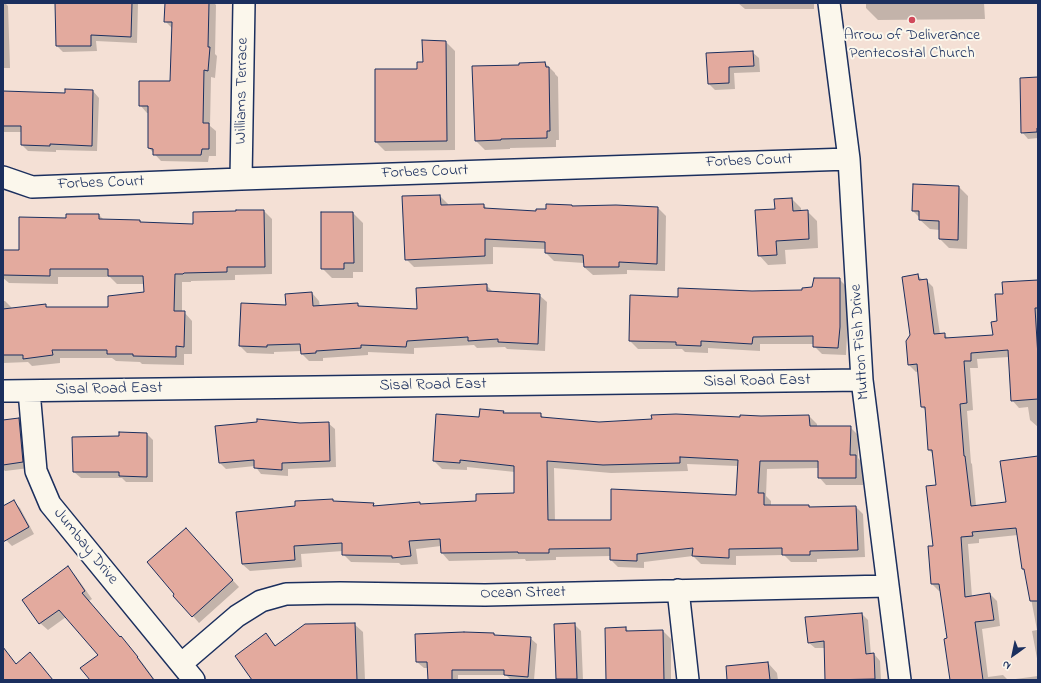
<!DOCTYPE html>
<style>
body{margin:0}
#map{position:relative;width:1041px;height:683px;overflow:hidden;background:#f4e0d5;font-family:"Indie Flower",sans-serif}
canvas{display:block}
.frame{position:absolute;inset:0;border:4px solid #1b2f5e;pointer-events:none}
.north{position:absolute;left:993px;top:635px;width:40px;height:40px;-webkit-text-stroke:3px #fbf7ec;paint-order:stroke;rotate:213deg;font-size:11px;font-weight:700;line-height:16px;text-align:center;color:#1b2f5e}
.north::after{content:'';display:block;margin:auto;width:14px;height:18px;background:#1b2f5e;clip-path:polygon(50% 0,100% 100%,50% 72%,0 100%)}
</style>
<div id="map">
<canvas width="1041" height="683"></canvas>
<div class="frame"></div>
<div class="north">N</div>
</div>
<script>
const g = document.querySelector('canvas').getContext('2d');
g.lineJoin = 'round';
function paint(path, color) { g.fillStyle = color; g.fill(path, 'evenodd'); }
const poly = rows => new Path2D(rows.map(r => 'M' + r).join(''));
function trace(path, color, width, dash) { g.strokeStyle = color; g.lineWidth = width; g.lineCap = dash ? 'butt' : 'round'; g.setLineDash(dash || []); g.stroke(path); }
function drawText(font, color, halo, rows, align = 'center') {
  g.font = font + ' "Indie Flower",sans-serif'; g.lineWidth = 4; g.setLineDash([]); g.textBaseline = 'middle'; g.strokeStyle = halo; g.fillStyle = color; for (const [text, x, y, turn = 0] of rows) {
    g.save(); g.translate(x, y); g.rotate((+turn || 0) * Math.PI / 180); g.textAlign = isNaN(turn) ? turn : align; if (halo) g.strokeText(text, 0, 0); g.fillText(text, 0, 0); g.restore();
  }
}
paint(poly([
 [3,3,5,3,8,6,10,68,3,68],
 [56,3,138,3,138,4,137,43,96,41,97,51,63,52,57,46],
 [166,3,214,3,216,5,215,54,217,56,215,78,211,77,210,126,216,131,216,156,209,156,208,162,161,161,149,148,149,113,147,113,140,105,171,82,172,28,165,21],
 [738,3,814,3,814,9,745,9],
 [866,3,984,3,985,19,878,20,866,8],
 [423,42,446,42,455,51,455,150,385,151,376,142,418,70,424,63],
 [752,52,759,58,760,72,734,73,735,89,715,90,709,84,708,54],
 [545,63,555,73,555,74,558,77,559,140,556,140,556,147,510,148,510,149,485,150,476,141,520,66],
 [1038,78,1038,138,1028,139,1022,132],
 [3,90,5,93,66,94,93,91,99,98,97,151,56,150,56,152,28,151,22,145,22,132,3,132],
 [958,186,968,196,967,249,949,248,940,239,940,230,930,229,920,220,920,218,913,211],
 [440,196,448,204,448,206,484,205,488,210,537,212,573,207,658,208,666,216,665,271,627,270,627,274,593,275,584,267,584,263,554,261,546,253,546,249,493,247,493,264,414,267,406,259],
 [792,199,801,208,801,212,807,211,817,221,818,248,785,250,786,264,768,265,759,255,776,210],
 [264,211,272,219,272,274,235,275,235,280,191,281,191,282,182,282,182,312,184,312,192,321,192,354,184,354,184,365,142,364,140,362,116,361,112,358,60,358,60,363,32,366,28,362,3,363,3,301,5,301,13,309,45,305,48,308,109,308,145,293,144,284,117,284,110,277,58,277,58,284,9,283,3,278,3,251,20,251,67,219,99,215,104,220,140,221,142,223,194,225],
 [322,213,353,213,363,223,363,272,353,272,353,278,332,278,322,268],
 [918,276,923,280,926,280,933,287,940,334,944,334,949,339,994,336,998,322,1004,294,1038,281,1038,427,1030,420,1028,407,1019,408,1012,400,1009,357,977,359,978,368,970,368,973,410,967,411,971,463,972,464,976,506,1007,503,1038,457,1038,664,1032,631,1037,630,1026,572,1022,569,1018,535,979,539,979,543,968,544,972,597,990,594,997,601,1000,626,982,629,988,677,1003,675,1008,680,1038,676,1038,680,951,680,948,639,941,591,939,591,932,584,937,486,934,455,929,450,926,411,922,407,919,371,916,372,909,365,911,335],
 [839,279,847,287,847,336,846,355,822,354,814,346,814,344,760,344,760,351,708,348,708,353,685,352,682,349,638,349,630,341,679,298,752,292,803,291],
 [486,285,494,293,539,295,547,302,545,351,507,349,505,347,477,348,474,345,414,348,414,354,368,352,368,355,323,358,323,361,309,361,302,354,302,351,274,352,274,354,247,353,240,346,287,306,312,293,319,301,320,307,357,304,360,307,419,310],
 [503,412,505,414,540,414,544,418,598,423,761,417,809,416,817,424,817,427,850,427,858,435,858,458,863,463,863,485,826,485,819,477,819,468,767,469,766,496,771,501,771,506,808,506,810,508,856,507,863,514,865,557,817,559,817,562,791,562,784,555,736,556,736,565,701,564,693,556,644,562,644,568,618,567,611,560,611,556,556,557,556,560,526,561,525,559,449,561,442,553,441,546,416,549,418,564,401,565,399,563,351,562,343,554,343,551,301,554,302,567,250,571,242,564,296,507,332,500,334,502,373,504,377,507,477,502,515,494,515,472,467,467,467,470,442,469,434,461,480,418],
 [687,464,738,466,737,496,612,521,555,521,554,468,611,473,688,471],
 [19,419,25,426,29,468,5,471,3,469,3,421],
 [328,423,335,429,336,467,288,469,288,476,261,474,255,466,226,469,220,463,300,424],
 [147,434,153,440,153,482,126,482,122,478,81,478,74,472,120,436],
 [14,502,20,508,34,534,12,546,6,540,3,534,3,507],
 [192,536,239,587,199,623,193,616],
 [68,568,75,575,92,599,89,601,121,638,128,645,144,665,155,680,91,680,99,655,66,617,48,630,40,623],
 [862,614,868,620,871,655,874,654,880,661,881,680,826,680,825,648,815,648,808,642],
 [354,624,363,632,365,680,254,680,265,634,277,647],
 [574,624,581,631,583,680,558,680,557,679,555,625],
 [626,628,629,632,663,631,671,639,671,680,607,680,606,629],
 [464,633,494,634,496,636,530,638,537,644,534,680,511,680,506,675,458,675,458,680,429,680,428,668,424,668,417,662],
 [768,663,777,673,778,680,728,680]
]), '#0003');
const building = poly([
 [55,3,132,3,131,37,91,35,91,46,56,46,55,3],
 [165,3,209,3,208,47,210,47,208,71,204,70,203,123,209,123,209,149,202,149,201,155,153,155,153,149,148,148,148,106,139,106,139,81,170,81,172,22,164,22,165,3],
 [422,40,446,41,447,141,375,142,375,69,417,69,417,62,423,62,422,40],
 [753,51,754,66,729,67,729,83,708,84,706,53,753,51],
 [545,62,546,67,549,67,550,131,547,131,547,138,501,139,501,140,475,141,472,66,519,65,519,63,545,62],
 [1038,77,1038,128,1037,128,1037,132,1021,133,1020,78,1038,77],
 [65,89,93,90,92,146,50,144,50,146,21,145,21,126,3,126,3,91,65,93,65,89],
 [913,184,959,186,958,240,939,239,939,221,919,220,919,211,912,211,913,184],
 [440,195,441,205,484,204,484,208,536,211,536,209,546,209,546,204,572,205,572,206,616,205,658,207,657,264,619,262,619,267,584,267,583,255,545,253,545,242,485,239,485,256,405,260,402,196,440,195],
 [792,198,793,211,808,210,809,239,776,241,777,255,758,256,755,210,775,209,774,199,792,198],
 [236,210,264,210,265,267,227,267,227,272,184,273,183,274,175,274,174,311,185,311,184,347,176,346,176,357,133,356,133,354,107,354,107,350,52,350,53,355,23,359,23,355,3,355,3,309,46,304,46,307,108,307,108,296,144,292,143,276,108,276,108,269,50,269,50,276,3,275,3,250,19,250,19,217,66,218,66,214,99,214,99,219,140,220,140,222,193,224,193,212,236,211,236,210],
 [321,212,353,212,354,263,344,263,344,269,321,269,321,212],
 [918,274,919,280,927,279,934,334,945,333,945,338,993,335,991,322,997,321,995,294,1003,294,1002,282,1038,280,1038,308,1035,308,1038,357,1038,399,1011,401,1008,350,971,353,971,361,964,361,967,403,960,404,964,456,965,456,971,506,1006,502,1000,461,1038,456,1038,601,1030,601,1024,569,1022,569,1016,528,972,532,973,536,961,537,965,597,990,593,994,620,975,622,983,680,950,680,944,639,947,638,939,584,931,584,928,546,933,546,926,486,936,485,932,450,928,450,925,407,921,407,917,364,908,365,906,341,910,335,902,277,918,274],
 [814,278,840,278,840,327,838,348,813,347,813,336,753,337,752,344,701,341,701,346,676,345,676,342,629,341,630,295,678,297,678,288,752,291,802,290,802,288,812,287,814,278],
 [486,284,487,284,487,291,540,294,538,344,498,342,498,339,468,341,468,337,407,341,406,347,361,345,361,348,316,351,316,353,301,354,300,344,267,345,267,347,239,346,241,303,286,305,285,294,312,292,313,306,358,303,358,306,417,309,416,288,486,284],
 [480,409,504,411,503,413,541,413,541,417,599,422,652,419,651,415,676,414,740,417,740,415,761,416,809,415,810,426,851,426,850,455,856,455,856,478,818,478,818,461,760,461,758,493,764,493,764,505,809,505,809,507,856,506,858,550,810,551,810,555,782,555,782,548,729,549,729,558,692,556,693,548,637,554,637,561,610,560,610,548,549,549,549,553,518,553,518,552,441,553,440,539,409,541,411,556,392,558,392,556,342,555,342,543,294,546,295,560,242,564,236,512,295,506,295,501,333,499,333,501,374,503,373,506,420,502,420,504,476,501,476,494,514,493,514,466,460,460,460,463,433,461,436,414,479,417,480,409],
 [680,457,738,460,736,495,611,489,611,520,548,520,547,461,603,465,680,463,680,457],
 [19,418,23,462,3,465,3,420,19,418],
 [257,419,300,423,329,422,330,461,282,463,282,470,254,468,254,460,219,463,215,426,257,422,257,419],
 [119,432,147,433,147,477,119,476,119,472,73,472,72,437,119,436,119,432],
 [14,500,29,527,3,542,3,506,14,500],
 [186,528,233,580,192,617,173,596,174,594,147,562,186,528],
 [68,566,85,591,82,593,120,637,121,636,138,657,137,657,154,680,90,680,80,668,98,655,59,610,39,624,22,600,68,566],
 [862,613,866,654,874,653,875,679,825,680,824,641,808,643,805,617,862,613],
 [355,623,357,680,252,680,235,656,266,633,275,646,305,624,355,623],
 [575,623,577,679,556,679,554,624,575,623],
 [626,627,626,631,663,630,664,680,606,680,605,628,626,627],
 [464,632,494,633,494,635,531,637,528,677,504,675,504,670,452,670,452,680,428,680,427,662,416,662,415,634,464,632],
 [3,647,16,664,30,652,53,680,3,680,3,647],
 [768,662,770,680,727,680,726,666,768,662]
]);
paint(building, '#e3aa9e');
trace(building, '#1b2f5e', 1);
const minor = poly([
 [829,3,849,159,862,380,900,680],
 [3,177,32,187,241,179,849,159],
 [241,179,244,3],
 [3,391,862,380],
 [29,391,36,471,50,504,194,680],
 [678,590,688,680],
 [181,664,237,616,261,601,286,594,340,593,485,595,888,586]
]);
trace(minor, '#1b2f5e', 24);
trace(minor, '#fbf7ec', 21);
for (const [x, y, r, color] of [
 [912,20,4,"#d1495b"]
]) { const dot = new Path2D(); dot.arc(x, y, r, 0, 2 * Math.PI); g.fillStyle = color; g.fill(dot); trace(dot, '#fbf7ec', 1.5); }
drawText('16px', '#1b2f5e', '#fbf7ec', [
 ["Arrow of Deliverance",912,36],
 ["Pentecostal Church",912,54]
]);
drawText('16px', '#1b2f5e', '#fbf7ec', [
 ["Williams Terrace",243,91,-89],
 ["Forbes Court",749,162,-2],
 ["Forbes Court",425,173,-2],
 ["Forbes Court",101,184,-2],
 ["Mutton Fish Drive",861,342,-94],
 ["Sisal Road East",757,382,-1],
 ["Sisal Road East",433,386,-1],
 ["Sisal Road East",109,390,-1],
 ["Jumbay Drive",85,547,51],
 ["Ocean Street",523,594,-1]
]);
</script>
